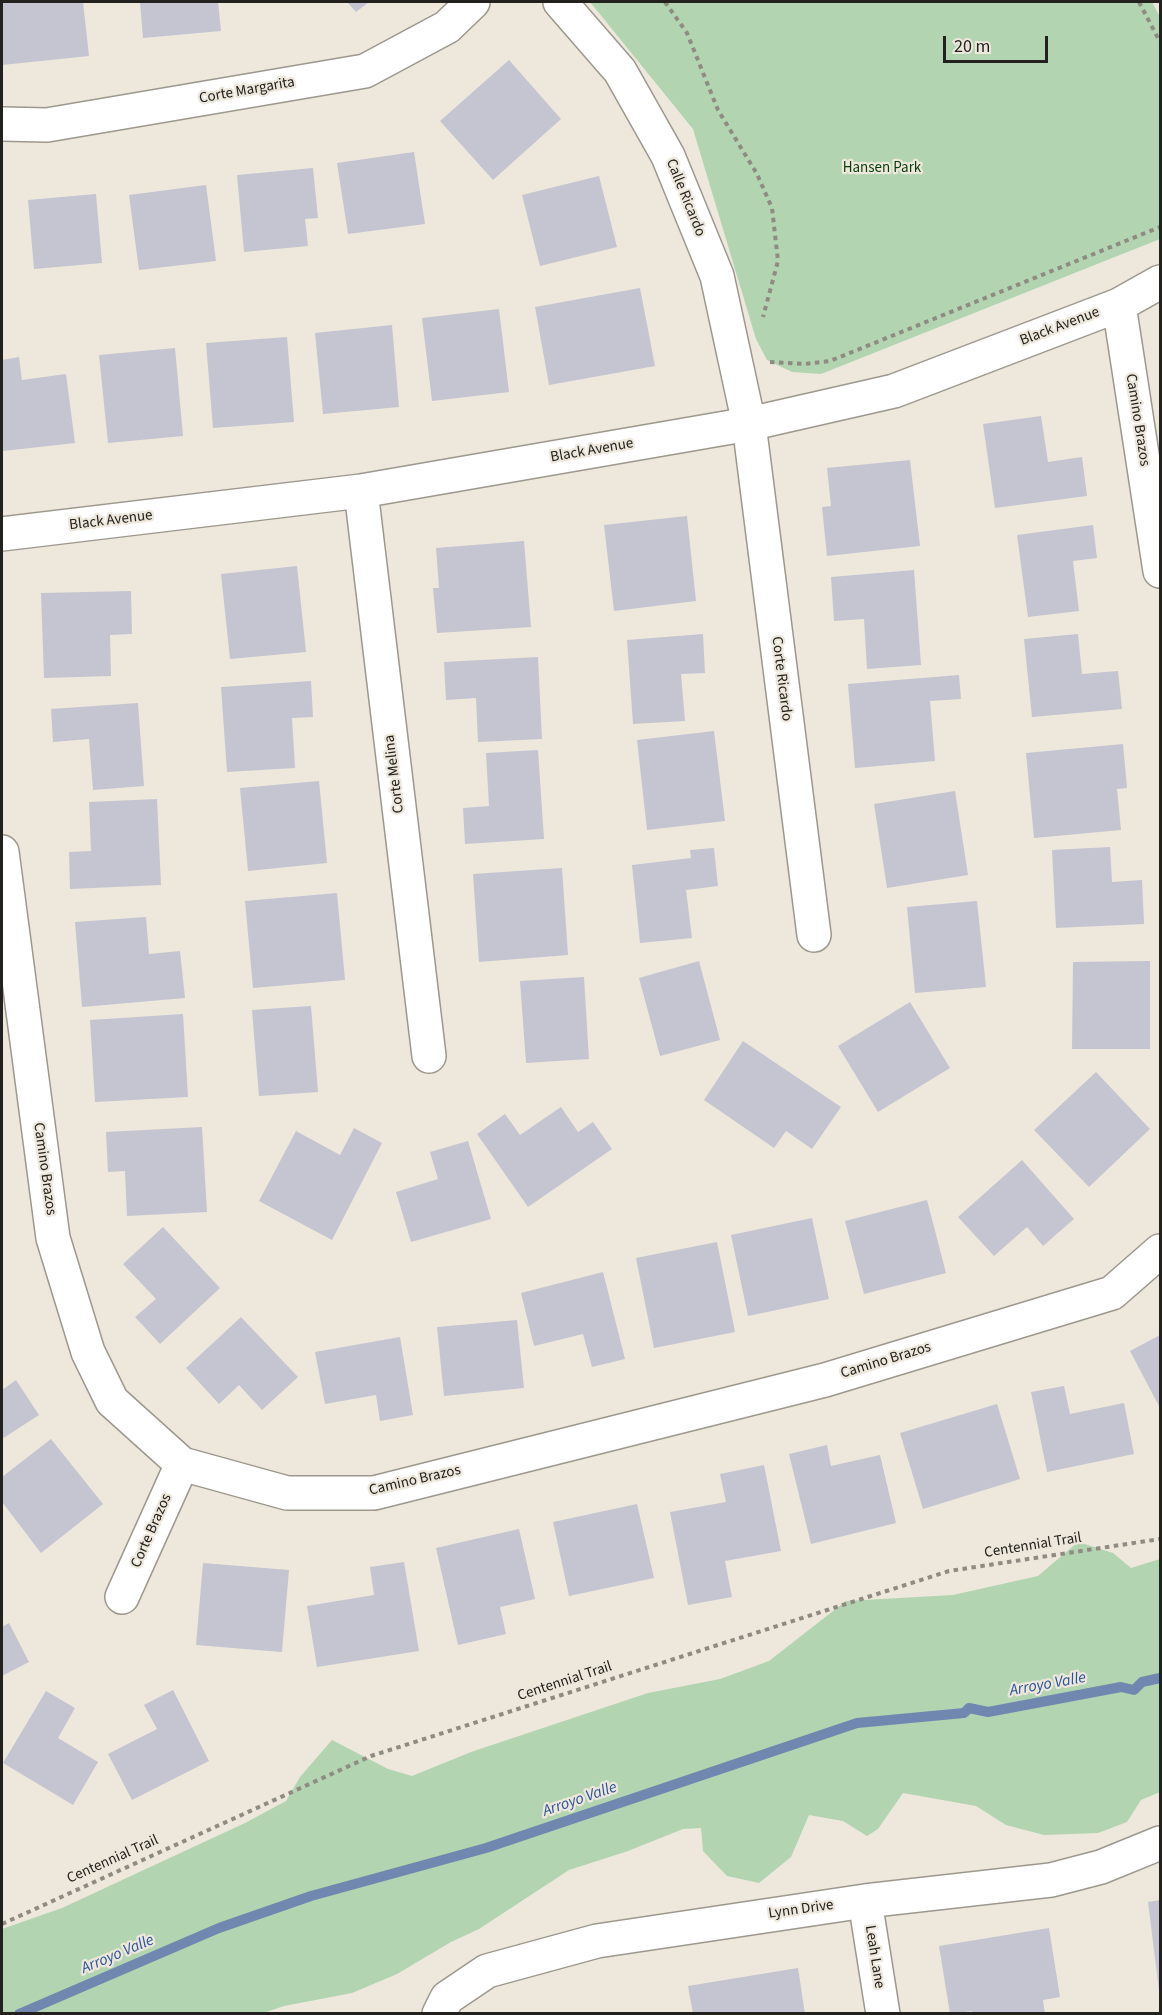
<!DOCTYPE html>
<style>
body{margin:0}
#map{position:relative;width:1162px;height:2015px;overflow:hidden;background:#ede7dc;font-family:"Source Sans 3",sans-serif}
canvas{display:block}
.frame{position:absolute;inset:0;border:3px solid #23211d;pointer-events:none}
.scale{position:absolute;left:943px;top:36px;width:105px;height:27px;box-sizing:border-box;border:3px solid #23211d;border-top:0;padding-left:8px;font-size:18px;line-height:21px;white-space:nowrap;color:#23211d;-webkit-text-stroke:4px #ede7dc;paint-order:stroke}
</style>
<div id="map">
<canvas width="1162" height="2015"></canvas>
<div class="frame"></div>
<div class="scale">20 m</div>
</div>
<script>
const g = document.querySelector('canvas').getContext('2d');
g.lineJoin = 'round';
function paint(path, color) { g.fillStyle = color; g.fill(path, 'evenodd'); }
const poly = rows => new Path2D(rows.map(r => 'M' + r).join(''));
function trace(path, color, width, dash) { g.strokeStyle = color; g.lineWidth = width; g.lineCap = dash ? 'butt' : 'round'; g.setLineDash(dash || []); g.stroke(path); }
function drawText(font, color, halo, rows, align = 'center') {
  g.font = font + ' "Source Sans 3",sans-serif'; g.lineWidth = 4.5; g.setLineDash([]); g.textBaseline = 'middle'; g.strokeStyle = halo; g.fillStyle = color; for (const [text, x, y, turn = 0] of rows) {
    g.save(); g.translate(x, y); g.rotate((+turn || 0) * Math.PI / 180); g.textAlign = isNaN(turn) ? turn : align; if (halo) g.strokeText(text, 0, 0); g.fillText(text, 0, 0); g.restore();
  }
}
paint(poly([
 [590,2,1152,2,1160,17,1160,239,821,374,792,372,767,360,756,339,693,129],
 [1078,1542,1113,1553,1131,1568,1160,1559,1160,1792,1141,1800,1127,1822,1098,1833,1044,1835,1006,1825,976,1806,903,1793,878,1829,867,1836,843,1821,809,1815,791,1857,759,1883,727,1876,703,1851,701,1828,683,1829,628,1851,569,1870,479,1929,451,1942,397,1974,352,1993,284,2006,263,2013,2,2013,2,1929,62,1908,245,1823,286,1801,300,1777,332,1740,388,1769,412,1776,471,1752,648,1693,720,1679,769,1661,846,1601,953,1595,1038,1576]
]), '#b2d4b0');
trace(poly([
 [19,2014,219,1928,311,1896,486,1848,857,1723,964,1713,969,1708,988,1712,1121,1687,1134,1690,1142,1682,1160,1678]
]), '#7088af', 10);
paint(poly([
 [2,2,83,2,89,56,2,65],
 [140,2,218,2,221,31,143,38],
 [347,2,369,2,356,12],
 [509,60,561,119,493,180,440,121],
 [414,152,425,224,348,234,337,163],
 [313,168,318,218,305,219,308,246,244,252,237,175],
 [599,176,617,247,540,266,522,195],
 [206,185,216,261,139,270,129,195],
 [96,194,102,263,34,269,28,200],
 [640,288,655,366,549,385,535,307],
 [499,309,509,392,432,401,422,318],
 [392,325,399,407,323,414,315,333],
 [287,337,294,422,213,428,206,343],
 [175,348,183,436,108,443,99,355],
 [19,357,22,380,66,374,75,443,3,451,2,360],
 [1041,416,1048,462,1082,457,1087,496,995,508,983,424],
 [910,460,920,546,827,556,822,507,831,506,827,468],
 [687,516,696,601,614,611,604,525],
 [1093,525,1097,558,1073,561,1079,611,1028,617,1017,535],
 [524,541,531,627,437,633,433,588,439,588,436,548],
 [297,566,306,652,230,659,221,574],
 [914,570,921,665,867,669,864,619,834,621,831,577],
 [131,591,132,634,110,635,111,676,44,678,41,593],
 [703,634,705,673,681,674,685,721,633,724,627,640],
 [1078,634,1082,674,1118,671,1122,709,1032,717,1024,639],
 [538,657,542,739,478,742,476,698,446,700,444,662],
 [959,675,961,699,930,701,935,761,855,768,848,684],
 [311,681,313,717,292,718,295,768,227,772,221,687],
 [138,703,144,786,93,790,89,739,53,742,51,709],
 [714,731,725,821,647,830,637,740],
 [1123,744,1127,788,1117,789,1121,830,1034,838,1026,753],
 [538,750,544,839,465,844,463,808,489,806,486,753],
 [319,781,327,863,248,871,240,788],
 [955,791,968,875,887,888,874,804],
 [157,799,161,885,70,889,69,852,91,851,89,802],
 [1110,847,1112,882,1142,880,1144,924,1056,928,1052,850],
 [714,848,718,886,686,890,692,938,640,943,632,865,691,858,690,850],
 [562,868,568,955,479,962,473,874],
 [337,893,345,980,253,988,245,901],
 [977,901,986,987,915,993,907,907],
 [146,917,149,954,180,951,185,998,82,1007,75,922],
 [699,961,720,1040,660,1056,639,978],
 [1150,961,1150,1049,1072,1049,1073,962],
 [584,977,589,1059,526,1063,520,981],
 [910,1002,950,1068,878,1112,838,1046],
 [311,1006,318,1092,259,1096,252,1010],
 [183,1014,188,1097,95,1102,90,1020],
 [743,1041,841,1107,812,1149,786,1131,774,1148,704,1100],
 [1096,1072,1150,1129,1089,1187,1034,1130],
 [561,1107,578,1132,593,1122,612,1149,528,1207,477,1134,505,1114,520,1135],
 [202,1127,207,1212,127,1216,125,1171,108,1172,106,1132],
 [354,1128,382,1143,332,1240,259,1201,296,1131,340,1155],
 [468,1141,491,1219,411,1242,396,1192,438,1179,430,1152],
 [1022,1160,1074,1219,1043,1246,1027,1227,994,1256,958,1217],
 [927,1200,946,1273,864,1294,845,1221],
 [812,1218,829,1299,748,1316,731,1235],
 [163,1227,220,1288,160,1344,135,1317,156,1299,123,1264],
 [717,1242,735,1332,654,1348,636,1258],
 [603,1272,625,1359,592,1367,583,1334,534,1346,521,1293],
 [241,1317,298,1377,262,1410,239,1385,219,1404,186,1368],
 [517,1320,524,1388,444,1396,437,1327],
 [1160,1335,1160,1408,1130,1351],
 [400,1337,413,1415,380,1421,376,1395,325,1404,315,1352],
 [16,1380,39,1415,2,1439,2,1390],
 [1064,1386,1070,1414,1124,1403,1134,1454,1047,1472,1031,1392],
 [997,1404,1020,1479,923,1509,900,1433],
 [51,1439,103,1504,41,1553,2,1502,2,1477],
 [827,1445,831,1466,880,1455,896,1523,811,1544,789,1454],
 [764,1465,781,1551,725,1561,732,1597,688,1605,670,1512,726,1502,720,1474],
 [637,1504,654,1578,569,1596,553,1522],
 [519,1529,535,1599,500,1607,506,1634,458,1645,436,1548],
 [404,1562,419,1651,317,1667,307,1606,374,1595,370,1567],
 [203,1563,289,1570,282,1652,196,1645],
 [9,1623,29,1662,2,1676,2,1627],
 [173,1690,209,1761,132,1800,108,1754,157,1729,144,1705],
 [46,1691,75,1708,58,1738,98,1762,73,1805,3,1763],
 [1160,1900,1160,1990,1159,1990,1148,1902],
 [1049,1928,1060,1997,1043,2000,1045,2014,973,2014,972,2011,950,2014,939,1946],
 [798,1968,805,2014,693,2014,688,1986]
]), '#c5c5d1');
const minor = poly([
 [560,2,620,71,668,156,717,276,749,424,814,935],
 [2,124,47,125,365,71,447,27,473,2],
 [1119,305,1160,571],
 [361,491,429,1056],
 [2,534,361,491,749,424,894,391,1119,305,1160,282],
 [2,852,53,1238,88,1352,112,1401,182,1464,287,1493,374,1493,825,1380,1112,1293,1160,1251],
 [122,1597,182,1464],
 [865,1901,883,2014],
 [439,2014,447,1998,487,1971,597,1941,865,1901,1051,1880,1101,1867,1160,1843]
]);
trace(minor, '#9d988e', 36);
trace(poly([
 [665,2,687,33,718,110,757,174,772,208,778,261,763,317],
 [1139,2,1160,42],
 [770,362,805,364,830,361,1160,227],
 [2,1924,371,1756,949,1571,1160,1539]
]), '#8f8b83', 4, [4.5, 4.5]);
trace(minor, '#fff', 33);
drawText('15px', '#23211d', '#ede7dc', [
 ["Corte Margarita",247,91,-10],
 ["Calle Ricardo",685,198,68],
 ["Black Avenue",1060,327,-21],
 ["Camino Brazos",1137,420,81],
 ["Black Avenue",592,451,-10],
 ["Black Avenue",111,521,-7],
 ["Corte Ricardo",781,679,83],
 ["Corte Melina",395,774,-97],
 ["Camino Brazos",44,1169,82],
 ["Camino Brazos",886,1361,-17],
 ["Camino Brazos",415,1481,-13],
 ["Corte Brazos",152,1531,-66],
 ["Centennial Trail",1033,1546,-9],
 ["Centennial Trail",565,1682,-18],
 ["Centennial Trail",113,1860,-24],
 ["Lynn Drive",801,1910,-8],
 ["Leah Lane",874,1957,81]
]);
drawText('15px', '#063d07', '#ede7dc', [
 ["Hansen Park",882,169]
]);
drawText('italic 16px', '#2a5398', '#ede7dc', [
 ["Arroyo Valle",1048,1685,-10],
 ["Arroyo Valle",580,1800,-19],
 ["Arroyo Valle",118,1955,-23]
]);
</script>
